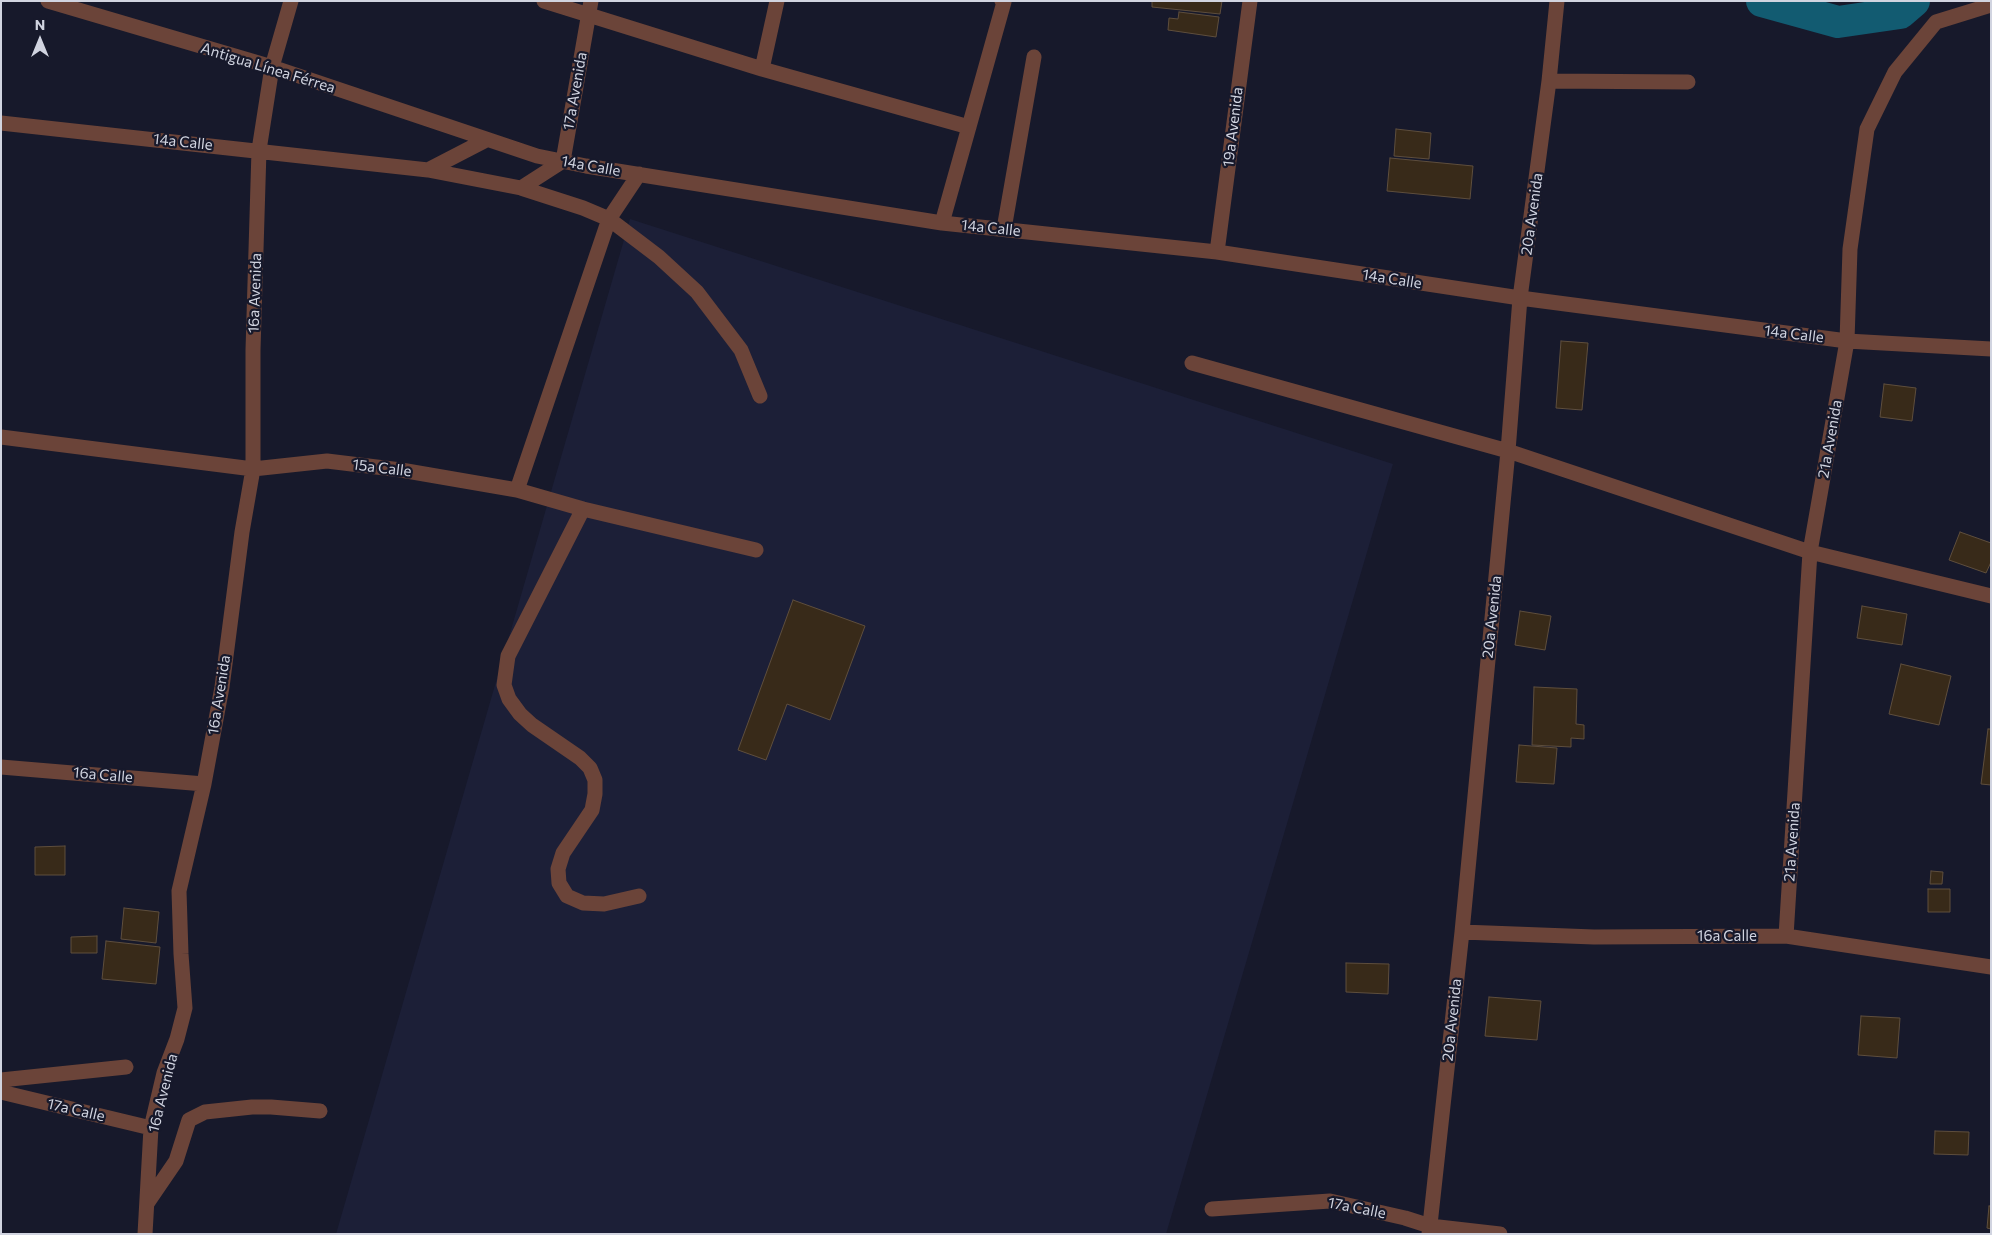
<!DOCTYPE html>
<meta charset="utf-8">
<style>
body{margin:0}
#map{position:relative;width:1992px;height:1235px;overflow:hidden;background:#17192b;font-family:Commissioner,sans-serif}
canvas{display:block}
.frame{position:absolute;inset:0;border:2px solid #d1d4e0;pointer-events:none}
.north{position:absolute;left:15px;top:15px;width:50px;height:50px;-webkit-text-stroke:4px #17192b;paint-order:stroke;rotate:0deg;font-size:14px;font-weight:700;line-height:20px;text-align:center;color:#d1d4e0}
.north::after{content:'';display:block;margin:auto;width:18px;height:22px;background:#d1d4e0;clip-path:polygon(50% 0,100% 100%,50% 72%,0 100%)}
</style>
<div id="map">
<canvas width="1992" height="1235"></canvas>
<div class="frame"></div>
<div class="north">N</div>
</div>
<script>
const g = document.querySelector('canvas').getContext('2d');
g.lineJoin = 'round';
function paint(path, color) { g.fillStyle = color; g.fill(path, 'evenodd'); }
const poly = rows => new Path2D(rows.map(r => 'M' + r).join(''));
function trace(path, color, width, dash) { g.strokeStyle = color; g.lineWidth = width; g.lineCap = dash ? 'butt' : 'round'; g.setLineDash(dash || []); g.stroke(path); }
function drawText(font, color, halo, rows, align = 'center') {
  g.font = font + ' Commissioner,sans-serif'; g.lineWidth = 4.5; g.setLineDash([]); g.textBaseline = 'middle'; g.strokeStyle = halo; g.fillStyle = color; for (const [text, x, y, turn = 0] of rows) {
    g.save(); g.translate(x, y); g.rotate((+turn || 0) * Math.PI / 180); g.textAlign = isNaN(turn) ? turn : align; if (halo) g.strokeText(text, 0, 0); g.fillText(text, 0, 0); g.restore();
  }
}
paint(poly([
 [630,219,1393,464,1166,1234,336,1234]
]), '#1c1f37');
trace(poly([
 [1762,1,1838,22,1900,13,1914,1]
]), '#125b71', 32);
const building = poly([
 [1152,1,1222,1,1220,14,1152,7,1152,1],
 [1179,12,1219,17,1216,37,1168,30,1169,18,1178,19,1179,12],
 [1396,129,1431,133,1429,159,1394,156,1396,129],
 [1390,158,1473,166,1470,199,1387,191,1390,158],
 [1561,341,1588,343,1582,410,1556,408,1561,341],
 [1884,384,1916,388,1912,421,1880,417,1884,384],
 [1960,532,1991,543,1991,562,1986,573,1949,560,1960,532],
 [793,600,865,626,830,720,787,704,766,760,738,750,793,600],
 [1862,606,1907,614,1902,645,1857,638,1862,606],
 [1520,611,1551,616,1545,650,1515,645,1520,611],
 [1901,664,1951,676,1939,725,1889,714,1901,664],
 [1534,687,1577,689,1576,724,1584,725,1584,739,1571,738,1571,747,1532,745,1534,687],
 [1988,729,1991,729,1991,785,1981,784,1988,729],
 [1519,745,1557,748,1554,784,1516,782,1519,745],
 [65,846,65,875,35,875,35,847,65,846],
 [1931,871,1943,872,1942,884,1930,884,1931,871],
 [1928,889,1950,889,1950,912,1928,912,1928,889],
 [124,908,159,912,156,943,121,939,124,908],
 [97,936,97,953,71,953,71,937,97,936],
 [106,941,160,947,156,984,102,979,106,941],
 [1346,963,1389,964,1388,994,1346,992,1346,963],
 [1489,997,1541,1001,1537,1040,1485,1036,1489,997],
 [1861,1016,1900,1018,1897,1058,1858,1055,1861,1016],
 [1935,1131,1969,1132,1968,1155,1934,1154,1935,1131],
 [1989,1206,1991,1206,1991,1229,1987,1228,1989,1206]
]);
paint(building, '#382a19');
trace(building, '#5e4e3d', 1);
trace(poly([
 [48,1,272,67,537,156,586,166,942,223,1217,252,1520,298,1847,341,1991,349],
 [544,1,762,69,969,127],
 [762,69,777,1],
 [1549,81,1688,82],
 [1,123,428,170,521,188,583,208,609,219,517,490],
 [428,170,486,140],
 [639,174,609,219,659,257,697,292,741,350,760,396],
 [521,188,563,161,591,1],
 [942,223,1004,2,1002,1],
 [1004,229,1034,57],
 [1217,252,1250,1],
 [1192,363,1508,451,1810,552,1991,596],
 [1,437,253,469,327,461,401,470,517,490,583,509,756,550],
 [583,509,508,656,504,685,509,699,520,714,532,725,580,758,590,768,595,780,595,794,592,810,563,853,558,869,559,883,567,896,583,903,604,904,639,896],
 [1,767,204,784],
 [1462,932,1594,937,1786,936,1991,967],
 [1786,936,1810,552,1847,341,1850,249,1867,129,1895,72,1936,22,1991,5],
 [1,1080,126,1067],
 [1,1092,151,1128],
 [148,1202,176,1161,189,1120,205,1112,252,1107,271,1107,320,1111],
 [1212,1209,1330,1201,1405,1218,1430,1226,1500,1234],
 [145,1234,151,1128,164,1073,177,1039,185,1008,181,954,179,891,204,784,222,687,242,532,253,469,253,350,259,150,272,67,291,1],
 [1429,1234,1462,932,1508,451,1520,298,1549,81,1557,1]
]), '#6b4439', 15);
drawText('15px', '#d1d4e0', '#17192b', [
 ["Antigua Línea Férrea",268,68,17],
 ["17a Avenida",575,91,-80],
 ["19a Avenida",1233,127,-83],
 ["14a Calle",183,142,6],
 ["14a Calle",591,166,10],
 ["20a Avenida",1532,214,-82],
 ["14a Calle",991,228,6],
 ["14a Calle",1392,279,9],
 ["16a Avenida",255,293,-88],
 ["14a Calle",1794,334,7],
 ["21a Avenida",1830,439,-80],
 ["15a Calle",382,468,7],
 ["20a Avenida",1492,617,-84],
 ["16a Avenida",219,695,-81],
 ["16a Calle",103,775,5],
 ["21a Avenida",1792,842,-86],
 ["16a Calle",1727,936],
 ["20a Avenida",1452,1020,-84],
 ["16a Avenida",163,1093,-76],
 ["17a Calle",76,1110,13],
 ["17a Calle",1357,1208,11]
]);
</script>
